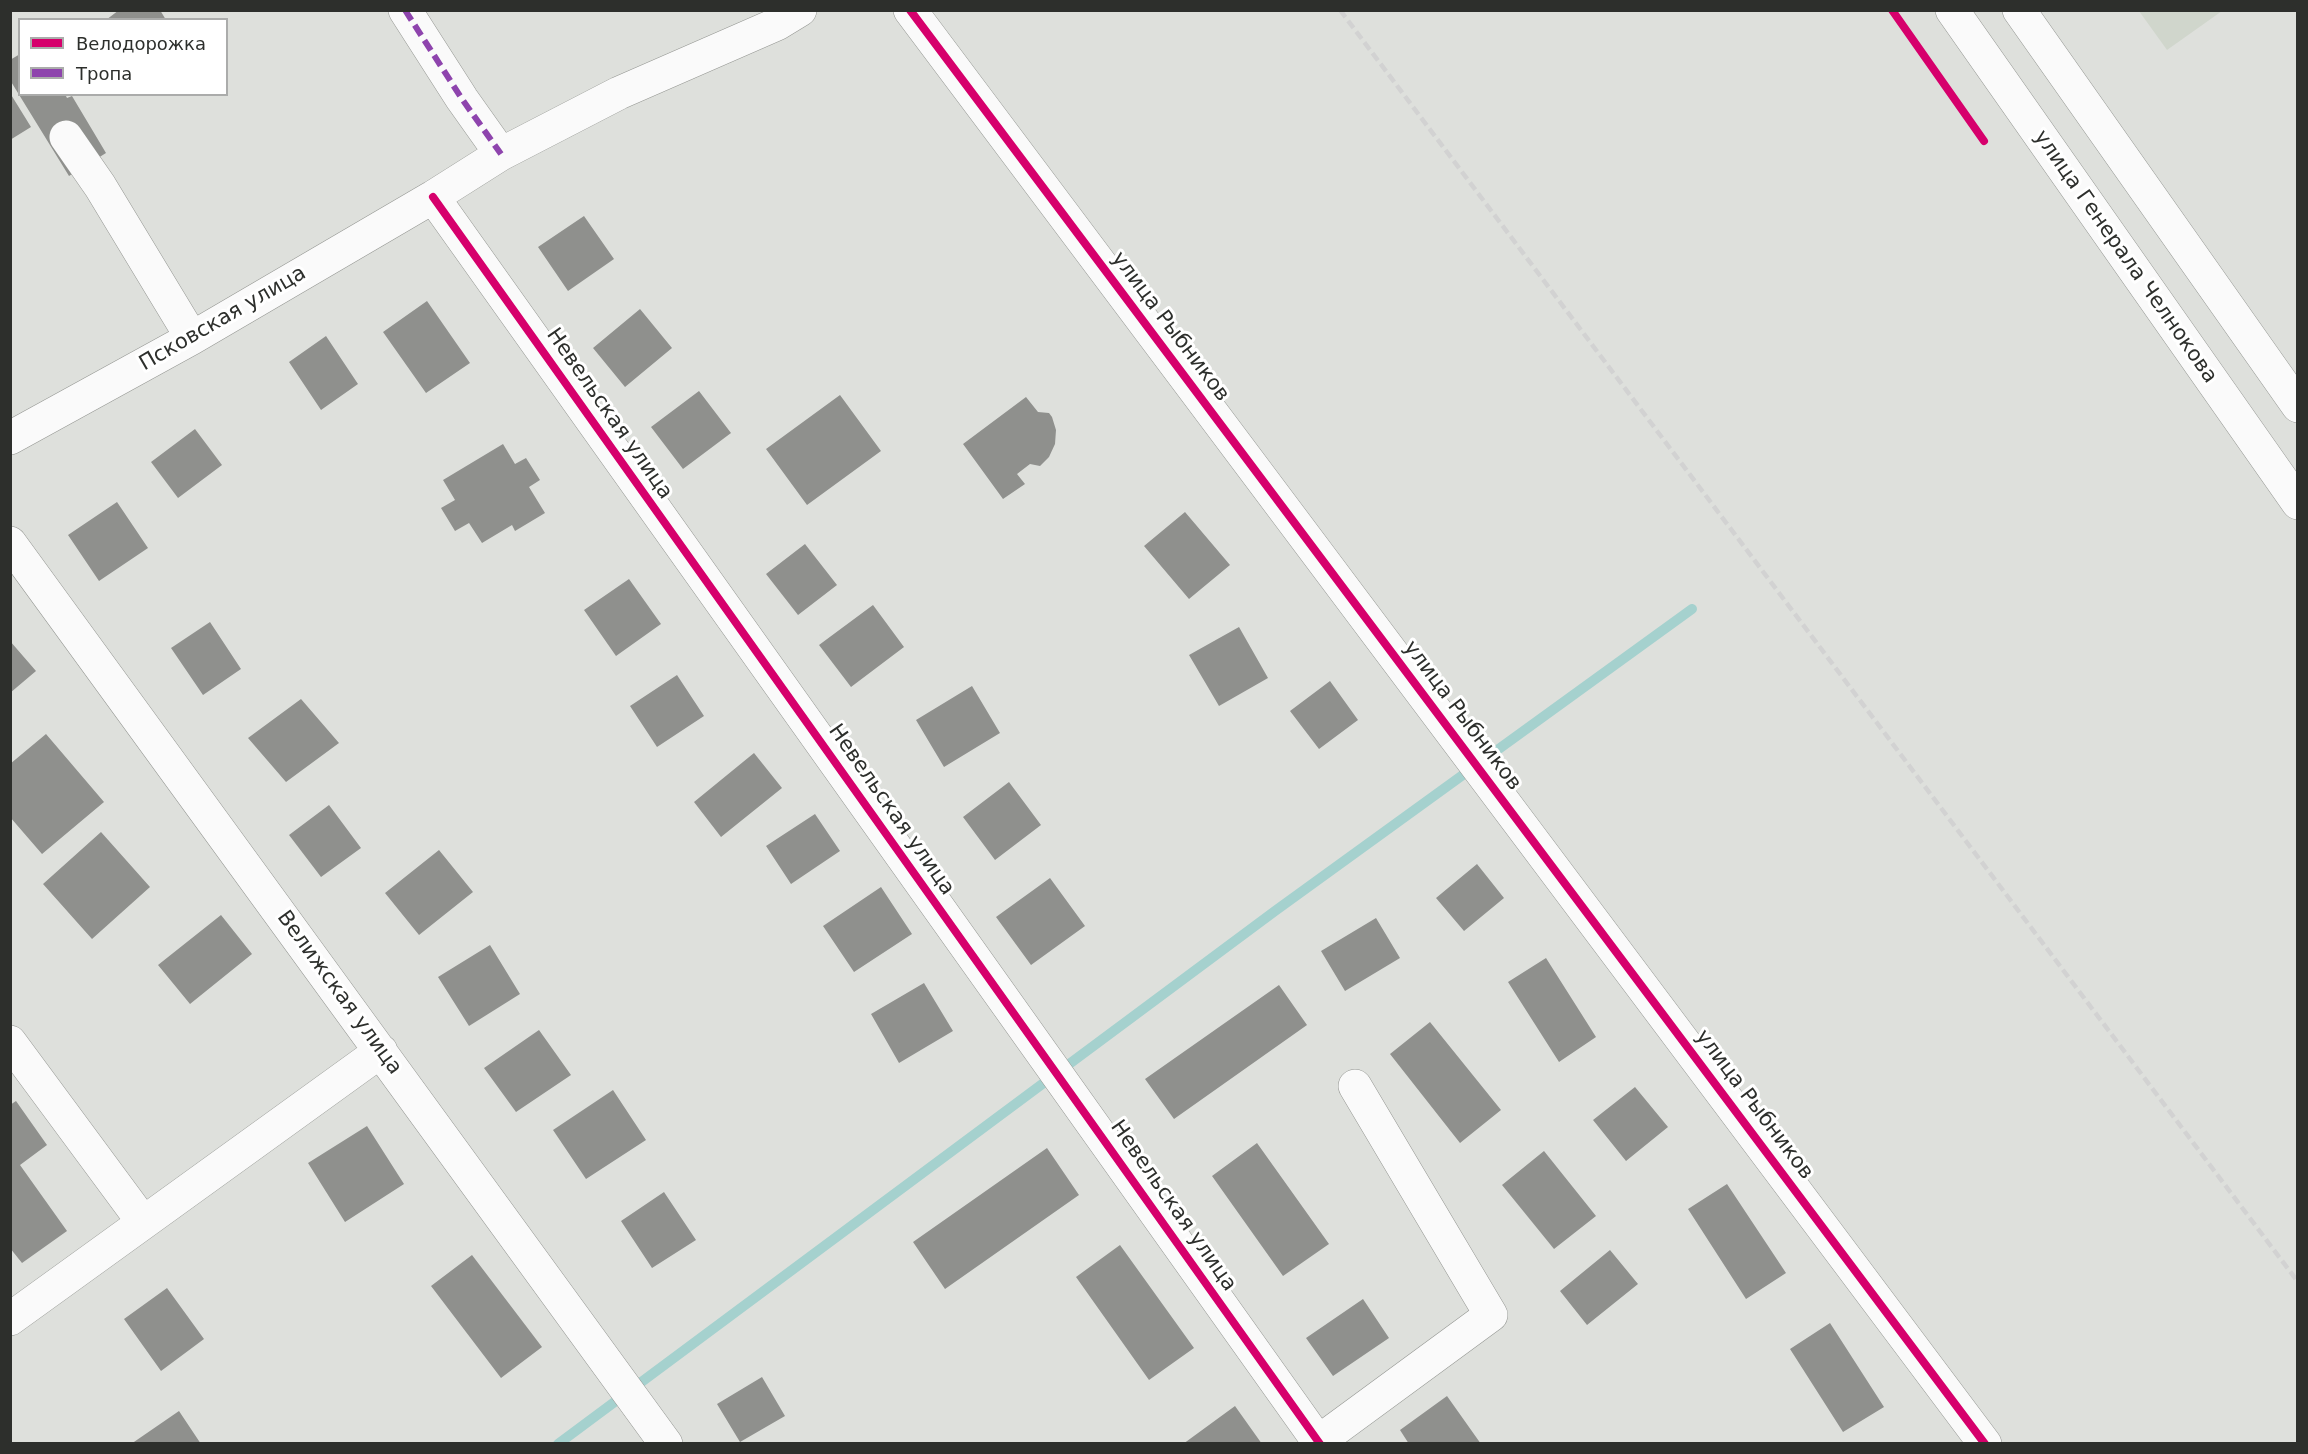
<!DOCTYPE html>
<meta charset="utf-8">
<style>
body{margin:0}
#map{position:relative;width:2308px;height:1454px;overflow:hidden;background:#dee0dc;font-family:"DejaVu Sans",sans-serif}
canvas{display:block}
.frame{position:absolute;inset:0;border:12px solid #2d2f2c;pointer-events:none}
.legend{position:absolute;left:18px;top:18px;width:210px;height:78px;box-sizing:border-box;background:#fff;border:2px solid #abacab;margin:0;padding:8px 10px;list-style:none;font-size:18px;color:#2d2f2c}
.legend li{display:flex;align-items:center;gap:12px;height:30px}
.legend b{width:30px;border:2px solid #abacab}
</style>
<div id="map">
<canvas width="2308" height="1454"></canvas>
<div class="frame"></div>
<ul class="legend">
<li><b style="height:8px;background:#d6006c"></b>Велодорожка</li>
<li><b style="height:8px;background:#8e44ad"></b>Тропа</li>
</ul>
</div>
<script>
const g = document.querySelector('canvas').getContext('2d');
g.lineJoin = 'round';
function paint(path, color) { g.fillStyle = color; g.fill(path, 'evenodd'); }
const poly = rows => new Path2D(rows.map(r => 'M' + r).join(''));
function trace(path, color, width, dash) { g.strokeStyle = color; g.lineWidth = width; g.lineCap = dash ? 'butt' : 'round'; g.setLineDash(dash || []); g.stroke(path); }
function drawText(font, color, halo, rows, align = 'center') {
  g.font = font + ' "DejaVu Sans",sans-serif'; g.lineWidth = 6; g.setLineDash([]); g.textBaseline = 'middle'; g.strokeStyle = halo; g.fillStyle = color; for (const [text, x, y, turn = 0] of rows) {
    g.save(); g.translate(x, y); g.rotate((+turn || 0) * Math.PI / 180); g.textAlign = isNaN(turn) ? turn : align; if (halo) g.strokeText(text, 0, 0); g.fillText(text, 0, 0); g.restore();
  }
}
paint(poly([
 [2139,11,2222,11,2167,50]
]), '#d0d6cc');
trace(poly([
 [558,1444,1275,911,1692,609]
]), '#a5d1ce', 10);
paint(poly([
 [119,10,160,10,166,20,106,20],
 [20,54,20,94,65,94,67,98,72,96,106,153,69,176,10,80,10,60],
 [10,93,31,127,10,140],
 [584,216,614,259,568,291,538,247],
 [427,301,470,363,426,393,383,332],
 [640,309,672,348,625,387,593,348],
 [326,336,358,384,321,410,289,362],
 [699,391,731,433,683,469,651,427],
 [840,395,881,451,807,505,766,449],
 [1026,397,1038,412,1049,413,1052,417,1056,430,1055,444,1049,457,1040,466,1030,464,1017,474,1025,484,1003,499,963,444],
 [195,429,222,465,178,498,151,462],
 [503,444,515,464,526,458,540,480,529,487,545,513,515,531,512,525,482,543,469,523,455,531,441,508,455,500,443,480],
 [117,502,148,548,99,581,68,535],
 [1185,512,1230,565,1189,599,1144,546],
 [805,544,837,585,798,615,766,574],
 [629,579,661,624,616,656,584,610],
 [873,605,904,647,851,687,819,645],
 [210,622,241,669,203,695,171,648],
 [1239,627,1268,678,1219,706,1189,655],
 [10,641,36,671,10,693],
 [677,675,704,716,657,747,630,706],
 [1330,681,1358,720,1319,749,1290,711],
 [972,686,1000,733,944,767,916,720],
 [301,699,339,743,286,782,248,738],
 [46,734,104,802,42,854,10,817,10,764],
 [754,753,782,788,721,837,694,802],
 [1009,782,1041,825,995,860,963,817],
 [329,805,361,848,321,877,289,835],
 [815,814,840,851,791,884,766,846],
 [101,832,150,887,92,939,43,884],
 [439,850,473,892,419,935,385,893],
 [1477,864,1504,898,1464,931,1436,898],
 [1050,878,1085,926,1031,965,996,917],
 [881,887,912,934,854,972,823,926],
 [221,915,252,954,190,1004,158,965],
 [1376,918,1400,958,1345,991,1321,951],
 [490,945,520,994,469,1026,438,977],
 [1546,958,1596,1037,1559,1062,1508,982],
 [924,983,953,1031,899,1063,871,1014],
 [1279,985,1307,1025,1174,1119,1145,1079],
 [1430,1022,1501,1110,1460,1143,1390,1054],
 [539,1030,571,1075,516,1112,484,1068],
 [1635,1087,1668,1127,1626,1161,1593,1120],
 [613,1090,646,1140,586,1179,553,1130],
 [16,1101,47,1145,20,1165,67,1231,22,1263,10,1248,10,1105],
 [367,1126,404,1184,345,1222,308,1163],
 [1257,1143,1329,1244,1283,1276,1212,1176],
 [1047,1148,1079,1195,945,1289,913,1242],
 [1544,1151,1596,1216,1554,1249,1502,1185],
 [1727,1184,1786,1273,1746,1299,1688,1209],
 [664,1192,696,1240,652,1268,621,1221],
 [1120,1245,1194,1348,1149,1380,1076,1277],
 [1610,1250,1638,1284,1587,1325,1560,1291],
 [472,1255,542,1347,501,1378,431,1286],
 [167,1288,204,1339,161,1371,124,1319],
 [1363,1299,1389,1338,1333,1376,1306,1338],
 [1830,1323,1884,1407,1843,1432,1790,1349],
 [762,1377,785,1416,740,1442,717,1404],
 [1447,1396,1481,1444,1409,1444,1400,1430],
 [1235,1406,1262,1444,1183,1444],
 [179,1411,201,1444,131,1444]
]), '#8f908d');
const minor = poly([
 [405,10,462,99,501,154],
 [910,10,1985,1444],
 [66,137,100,186,192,338],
 [433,197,1320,1444],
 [10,438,192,338,433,197,501,154,619,93,777,24,800,10],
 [10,543,666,1444],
 [10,1042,143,1222],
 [10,1319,381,1051],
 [1318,1442,1491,1315,1355,1086]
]);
const major = poly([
 [1952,10,2298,503],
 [2019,10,2298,406]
]);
trace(minor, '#939591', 34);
trace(major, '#939591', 34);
trace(poly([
 [1892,10,1984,141]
]), '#bfbfbe', 4, [4.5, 4.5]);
trace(minor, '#fafafa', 33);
trace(major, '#fafafa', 33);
trace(poly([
 [1340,10,2298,1282]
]), '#d2d2d2', 4.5, [9, 4.5]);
trace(poly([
 [405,10,462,99,501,154]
]), '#8e44ad', 6, [12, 6]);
trace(poly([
 [910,10,1985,1444],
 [1892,10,1984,141],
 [433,197,1320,1444]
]), '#d6006c', 8);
drawText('21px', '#2d2f2c', '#fff', [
 ["улица Генерала Челнокова",2125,257,55],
 ["Псковская улица",223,319,-30],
 ["улица Рыбников",1170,327,53],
 ["Невельская улица",609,414,55],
 ["улица Рыбников",1462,716,53],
 ["Невельская улица",891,810,55],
 ["Велижская улица",339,993,54],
 ["улица Рыбников",1754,1105,53],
 ["Невельская улица",1173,1206,55]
]);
</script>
